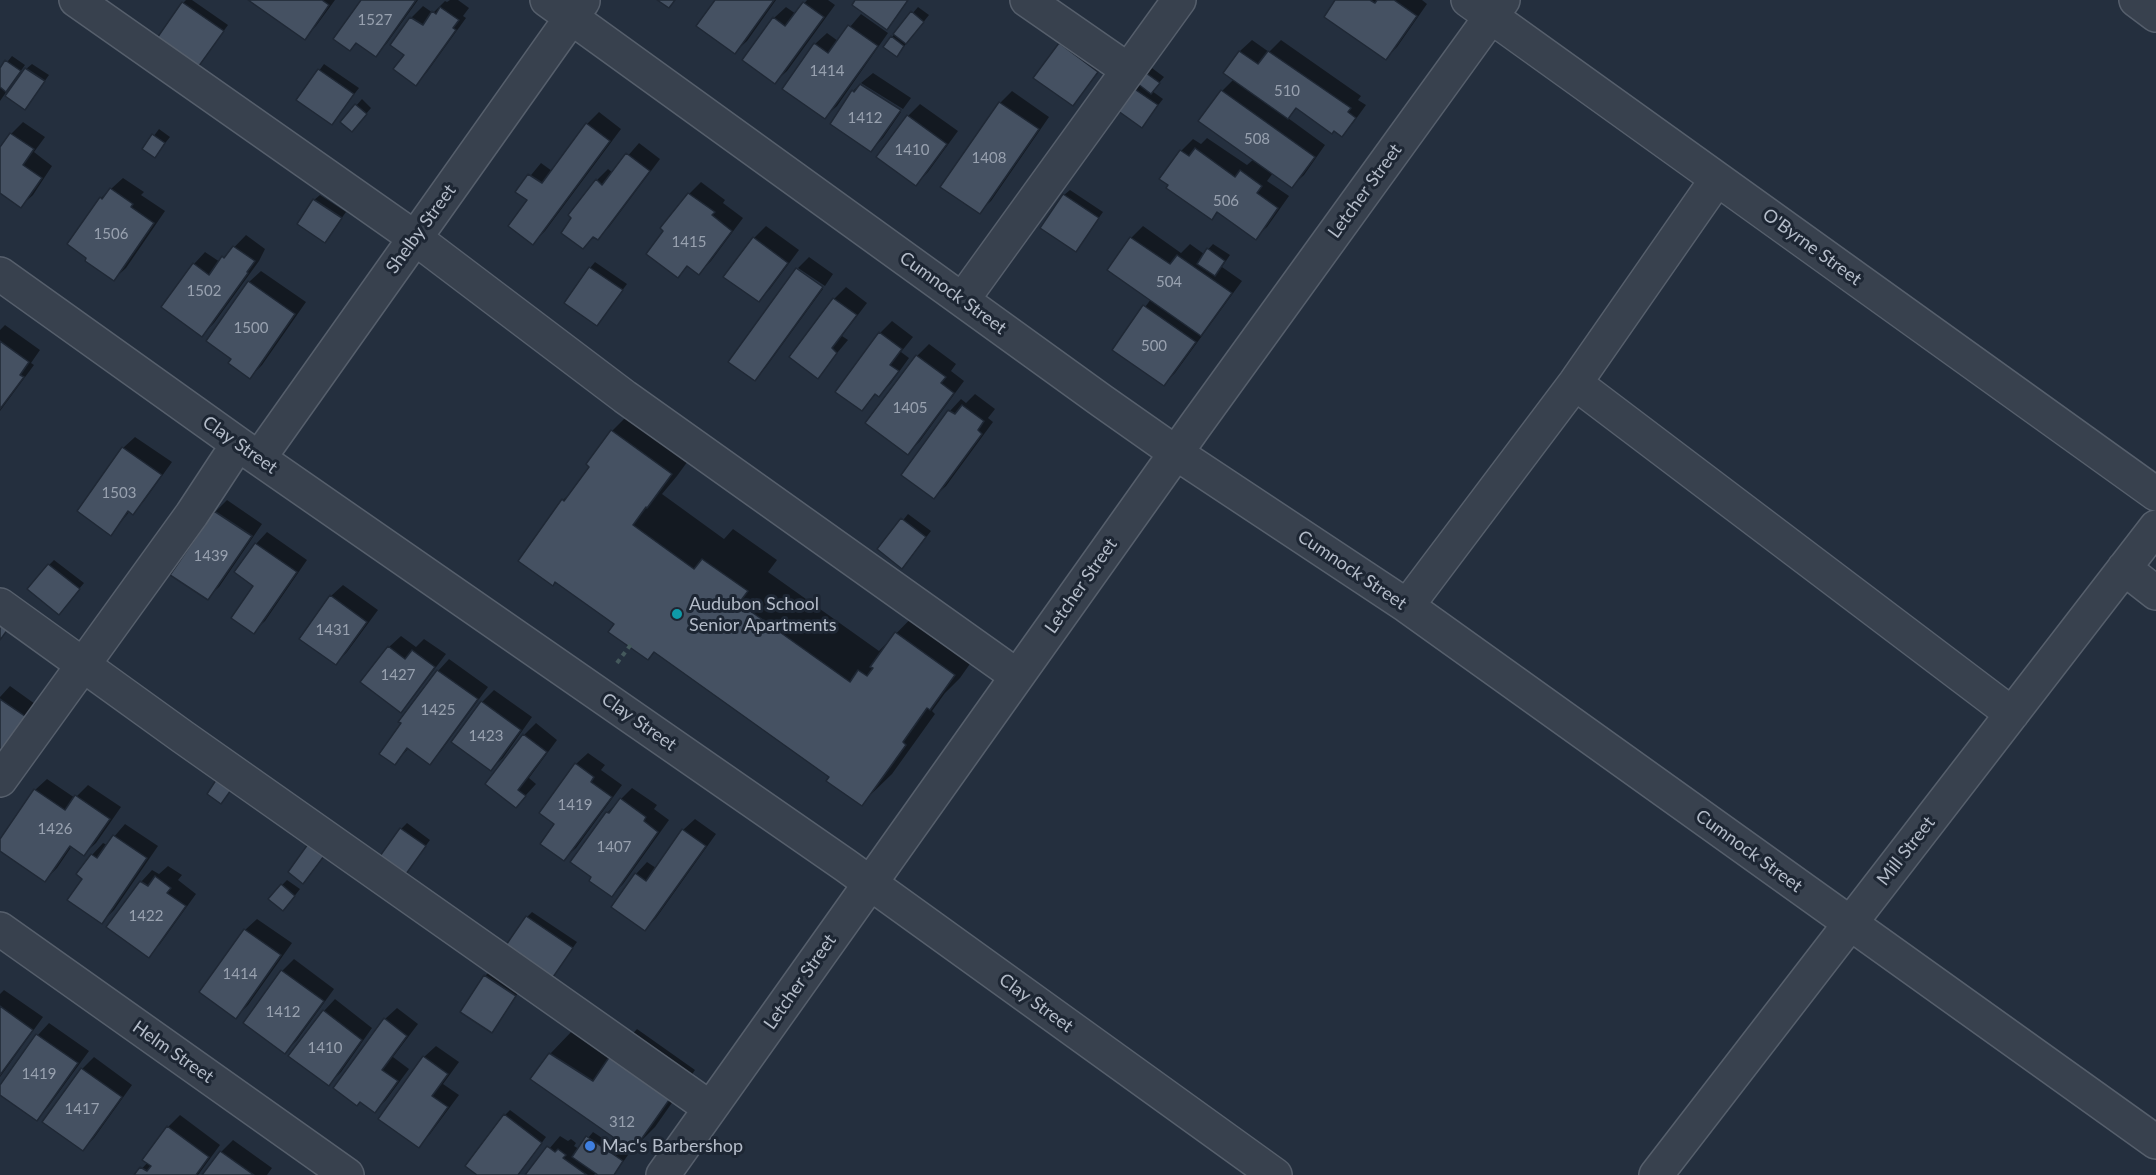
<!DOCTYPE html>
<style>
body{margin:0}
canvas{display:block;background:#242f3e}
</style>
<canvas width="2156" height="1175"></canvas>
<script>
const g = document.querySelector('canvas').getContext('2d');
g.lineJoin = 'round';
function paint(path, color) { g.fillStyle = color; g.fill(path, 'evenodd'); }
const poly = rows => new Path2D(rows.map(r => 'M' + r).join(''));
function trace(path, color, width, dash) { g.strokeStyle = color; g.lineWidth = width; g.lineCap = dash ? 'butt' : 'round'; g.setLineDash(dash || []); g.stroke(path); }
function drawText(font, color, halo, rows, align = 'center') {
  g.font = font + ' Lato,sans-serif'; g.lineWidth = 6; g.setLineDash([]); g.textBaseline = 'middle'; g.strokeStyle = halo; g.fillStyle = color; for (const [text, x, y, turn = 0] of rows) {
    g.save(); g.translate(x, y); g.rotate((+turn || 0) * Math.PI / 180); g.textAlign = isNaN(turn) ? turn : align; if (halo) g.strokeText(text, 0, 0); g.fillText(text, 0, 0); g.restore();
  }
}
paint(poly([
 [186,0,192,0,228,25,201,62,183,3],
 [250,0,335,0,316,26,305,38],
 [363,0,418,0,387,43,376,55,358,42,350,49],
 [450,0,458,0,469,8,463,16,466,18,427,72,416,84,406,54,392,45,411,18,423,6,433,13,445,1,447,2],
 [717,0,776,0,747,41,735,52],
 [807,0,828,0,835,5,787,71,775,82,774,18,786,7,796,14],
 [1337,0,1422,0,1427,4,1397,47,1386,58],
 [918,7,929,15,902,49,892,37],
 [861,14,888,33,837,106,825,117,815,44,827,33,838,41],
 [1065,38,1103,66,1078,99,1060,44],
 [1252,40,1269,52,1281,40,1361,96,1358,100,1366,105,1353,123,1342,135,1297,108,1288,118,1325,145,1304,175,1292,186,1273,173,1267,181,1289,196,1267,227,1255,238,1218,212,1212,218,1161,178,1181,151,1193,139,1201,144,1207,138,1247,165,1254,159,1201,121,1222,91,1234,79,1225,73,1240,51],
 [12,56,25,65,0,101,0,71],
 [32,64,49,75,30,102,26,69],
 [324,64,359,88,332,123,298,100],
 [1152,68,1164,77,1152,91,1163,99,1142,126,1116,108],
 [873,73,911,98,903,109,861,83],
 [859,85,901,112,883,138,871,150,833,123,853,91],
 [1012,91,1049,117,991,201,979,212,942,187,1000,103],
 [362,99,371,108,357,125,342,122],
 [920,104,958,131,928,172,916,184,879,156,908,116],
 [599,112,621,129,545,231,533,243,529,200,517,192,541,163,552,171,587,124],
 [23,122,45,137,34,152,52,166,33,195,21,206,0,192,0,150,11,134],
 [159,129,170,137,155,156,144,149],
 [639,143,660,159,609,227,597,238,597,180,608,169,613,173],
 [123,178,144,192,141,195,165,211,126,268,114,279,88,258,101,198],
 [701,182,725,200,723,203,743,218,711,261,699,273,688,265,677,276,689,194],
 [1070,190,1103,212,1076,250,1064,195],
 [320,195,346,212,325,241,314,200],
 [766,226,799,250,770,289,758,300,725,277,754,238],
 [1143,226,1181,253,1190,244,1204,254,1213,244,1230,255,1222,267,1242,281,1175,373,1164,384,1114,349,1151,299,1109,269,1131,238],
 [246,235,265,249,259,261,214,323,202,335,194,264,205,252,220,262],
 [809,257,833,274,825,286,798,268],
 [595,262,627,284,597,324,590,268],
 [797,270,823,289,766,367,755,379],
 [261,271,306,302,262,365,250,377,233,358,249,282],
 [846,287,867,303,842,336,848,340,817,377,791,356,834,299],
 [892,321,913,337,901,352,909,358,891,383,879,395,877,393,862,409,880,333],
 [5,325,40,350,31,363,34,365,0,411,0,330],
 [929,344,956,364,951,371,964,381,920,441,908,453,868,423,917,356],
 [975,394,995,409,988,418,993,422,946,486,934,497,950,411,961,399,966,403],
 [642,401,701,443,677,476,662,494,724,539,733,529,777,560,768,572,879,651,926,603,984,644,960,678,945,693,932,711,935,714,892,774,861,804,831,776,655,651,648,658,616,623,563,500,575,489,591,466,612,431],
 [135,437,172,462,144,501,133,513,130,511,111,534,123,448],
 [227,500,262,524,219,587,207,598,172,574,215,512],
 [908,514,931,531,908,561,880,549],
 [267,532,307,560,265,621,253,632,256,544],
 [54,560,84,583,64,607,49,565],
 [343,585,378,610,347,652,336,664,331,596],
 [401,636,416,647,424,639,446,654,412,699,401,711,389,647],
 [449,659,488,687,441,751,430,763,409,748,395,763,438,671],
 [10,686,42,709,0,768,0,697],
 [494,690,532,717,503,758,491,769,482,702],
 [536,723,557,740,529,778,536,784,516,806,487,784,524,735],
 [588,753,605,765,601,770,622,785,576,848,564,859,556,824,576,764],
 [47,779,75,798,88,785,121,807,96,843,84,854,72,846,57,868,45,880,0,849,0,842,35,790],
 [632,788,657,805,654,809,669,820,623,884,612,895,607,813],
 [695,819,716,834,656,918,645,929,636,874,647,862,656,868,683,830],
 [407,823,430,840,411,866,401,829],
 [125,824,158,846,114,910,102,922,84,878,92,855,103,843,107,845],
 [168,866,182,875,178,880,196,894,160,944,148,956,141,882,152,870,159,874],
 [287,880,300,889,289,903,282,885],
 [532,912,577,942,551,978,527,917],
 [257,919,292,943,248,1005,236,1017,245,930],
 [294,959,334,989,297,1040,285,1052,282,971],
 [490,971,520,990,492,1031,485,976],
 [4,990,43,1017,0,1077,0,994],
 [335,999,372,1028,341,1072,329,1084,324,1011],
 [397,1008,418,1024,393,1057,409,1069,386,1100,375,1111,385,1019],
 [49,1023,89,1051,48,1107,37,1119,0,1093,0,1088,38,1035],
 [637,1029,695,1070,655,1127,633,1149,550,1054,572,1031,612,1056],
 [436,1046,459,1062,443,1084,459,1095,430,1134,419,1146,424,1057],
 [94,1057,132,1085,94,1138,83,1149,44,1122,82,1069],
 [510,1110,546,1137,518,1175,479,1175,505,1115],
 [180,1115,220,1145,198,1175,136,1175,148,1162,144,1159,168,1127],
 [593,1132,628,1155,614,1175,600,1175,597,1172,594,1175,527,1175,560,1136,568,1141,571,1139,576,1143,574,1146,579,1149],
 [233,1140,272,1168,267,1175,204,1175,221,1152]
]), '#0007');
const building = poly([
 [248,0,322,0,329,5,305,40,248,0],
 [361,0,416,0,376,57,356,43,350,51,333,39,361,0],
 [657,0,675,0,669,8,657,0],
 [715,0,774,0,735,54,696,26,715,0],
 [855,0,908,0,887,30,852,5,855,0],
 [1335,0,1370,0,1375,3,1377,0,1394,0,1417,16,1386,60,1324,17,1335,0],
 [182,2,224,31,196,70,155,41,182,2],
 [803,2,824,17,775,84,742,60,773,17,785,26,803,2],
 [440,7,459,20,453,28,456,30,416,86,393,69,404,55,390,45,410,17,423,25,432,11,436,14,440,7],
 [911,11,924,22,906,44,893,34,911,11],
 [848,25,878,46,825,119,782,89,814,43,828,53,848,25],
 [891,36,904,46,897,57,883,47,891,36],
 [1059,43,1098,72,1073,106,1033,78,1059,43],
 [1239,51,1258,64,1268,51,1351,108,1348,112,1356,118,1342,137,1334,131,1332,134,1296,108,1288,119,1223,73,1239,51],
 [5,60,21,71,6,92,0,87,0,68,5,60],
 [25,68,45,81,25,110,5,96,25,68],
 [318,69,354,94,332,125,296,100,318,69],
 [1146,73,1160,83,1151,94,1138,84,1146,73],
 [860,84,901,110,871,152,830,124,852,90,854,92,860,84],
 [1130,86,1158,105,1142,128,1114,108,1130,86],
 [1221,90,1315,157,1292,188,1198,121,1221,90],
 [999,102,1039,129,980,214,940,187,999,102],
 [355,104,367,114,352,132,340,122,355,104],
 [907,115,947,144,916,186,876,157,907,115],
 [586,123,610,141,533,245,508,226,527,200,515,192,528,174,542,183,586,123],
 [10,133,34,149,23,165,42,178,21,208,0,193,0,147,10,133],
 [152,134,165,143,155,158,142,149,152,134],
 [1195,148,1235,177,1240,170,1262,186,1257,193,1278,208,1256,240,1217,212,1212,220,1166,188,1168,185,1159,179,1180,150,1189,156,1195,148],
 [626,153,650,171,598,240,593,237,583,249,561,233,571,218,568,215,596,179,602,185,626,153],
 [110,188,133,204,131,207,154,223,114,281,85,261,86,258,67,244,100,197,102,199,110,188],
 [688,193,715,212,712,215,732,231,699,275,687,266,678,278,646,254,663,231,660,228,688,193],
 [1063,194,1099,218,1076,252,1040,228,1063,194],
 [313,199,342,218,325,243,297,224,313,199],
 [753,237,788,263,759,302,723,277,753,237],
 [1130,237,1170,264,1177,255,1232,293,1201,336,1107,270,1130,237],
 [233,246,255,261,247,272,248,273,202,337,161,307,193,263,209,275,222,256,224,258,233,246],
 [1207,248,1225,261,1215,276,1197,264,1207,248],
 [589,267,623,290,597,326,564,303,589,267],
 [796,268,823,287,755,381,728,362,796,268],
 [248,281,295,314,250,379,228,363,231,359,206,341,248,281],
 [833,298,857,315,832,348,837,353,818,379,789,357,833,298],
 [1143,305,1196,342,1164,386,1112,350,1143,305],
 [879,332,902,349,890,365,899,371,879,397,875,394,862,411,835,392,879,332],
 [0,341,29,362,20,375,24,377,0,409,0,341],
 [916,355,946,377,941,383,954,393,908,455,865,423,916,355],
 [962,405,984,421,978,430,982,434,934,499,901,475,948,410,955,414,962,405],
 [611,430,672,474,647,508,646,507,633,525,694,569,702,559,748,591,739,603,850,682,858,670,867,676,873,668,870,667,895,632,955,675,930,710,927,708,903,742,906,745,862,806,826,781,829,777,654,652,648,660,608,632,614,624,555,582,553,586,518,561,562,499,564,501,589,467,586,464,611,430],
 [122,447,162,475,133,515,128,511,111,536,77,511,122,447],
 [214,511,252,536,208,600,170,575,214,511],
 [901,518,926,537,902,569,877,549,901,518],
 [255,543,297,572,254,634,231,618,253,586,234,572,255,543],
 [48,564,80,589,59,615,27,589,48,564],
 [330,595,367,622,336,665,299,639,330,595],
 [0,623,8,629,0,640,0,623],
 [388,646,405,659,412,650,435,667,401,713,360,682,388,646],
 [437,670,478,699,430,765,407,748,395,765,379,754,401,723,398,722,437,670],
 [0,699,32,721,0,765,0,699],
 [481,701,521,730,491,771,451,742,481,701],
 [523,734,547,752,518,790,526,796,516,808,485,784,523,734],
 [575,763,594,777,591,782,612,797,564,861,540,844,554,824,539,813,575,763],
 [216,780,231,790,221,804,207,794,216,780],
 [34,789,65,810,75,795,110,819,84,856,70,846,45,882,0,851,0,839,34,789],
 [620,798,646,817,644,821,658,832,612,897,589,881,591,877,570,862,606,812,609,813,620,798],
 [400,828,426,846,406,874,380,856,400,828],
 [682,829,706,846,645,931,611,907,635,873,646,881,682,829],
 [113,835,147,858,102,924,67,900,82,879,76,874,91,854,97,858,113,835],
 [308,844,324,856,303,884,288,872,308,844],
 [155,876,171,888,167,893,186,906,149,958,106,927,140,881,148,886,155,876],
 [281,884,295,896,283,911,268,899,281,884],
 [526,916,573,948,551,980,504,948,526,916],
 [244,929,281,955,236,1019,199,992,244,929],
 [281,970,324,1001,285,1054,243,1023,281,970],
 [484,975,516,996,492,1033,460,1012,484,975],
 [0,1006,33,1030,0,1075,0,1006],
 [323,1010,362,1040,329,1086,288,1056,323,1010],
 [384,1018,407,1036,382,1070,398,1081,375,1113,360,1102,357,1106,333,1088,384,1018],
 [36,1034,78,1063,37,1121,0,1095,0,1085,36,1034],
 [614,1050,674,1093,633,1151,530,1079,549,1053,593,1081,614,1050],
 [423,1056,448,1074,432,1096,448,1107,419,1148,378,1119,423,1056],
 [81,1068,122,1097,83,1151,42,1122,81,1068],
 [504,1114,542,1143,518,1175,477,1175,465,1166,504,1114],
 [167,1126,209,1157,196,1175,134,1175,140,1167,147,1171,151,1166,142,1160,167,1126],
 [586,1136,623,1161,614,1175,598,1175,572,1157,586,1136],
 [547,1146,555,1152,558,1149,566,1155,563,1158,587,1175,525,1175,547,1146],
 [220,1151,254,1175,202,1175,220,1151]
]);
paint(building, '#455162');
trace(building, '#1f2835', 1.5);
const minor = poly([
 [76,0,415,238,625,397,1017,676],
 [547,0,1102,401,1176,453,1407,606,2156,1142],
 [1027,0,1128,70],
 [1468,0,2156,494],
 [2136,0,2156,15],
 [0,274,238,444,845,865,1275,1175],
 [963,299,1179,0],
 [1575,383,2012,714],
 [259,458,583,1],
 [2124,568,2156,593],
 [0,605,183,737,710,1108],
 [1407,606,1575,383,1717,179],
 [0,780,192,514,238,444],
 [0,929,347,1175],
 [663,1175,1195,426,1503,0],
 [1656,1175,2156,527]
]);
trace(minor, '#565f6c', 36);
trace(poly([
 [617,663,632,643]
]), '#44595c', 4, [4.5, 4.5]);
trace(minor, '#38414e', 33);
for (const [x, y, r, color] of [
 [677,614,6,"#0f9aa8"],
 [590,1146,6,"#3f7fe0"]
]) { const dot = new Path2D(); dot.arc(x, y, r, 0, 2 * Math.PI); g.fillStyle = color; g.fill(dot); trace(dot, '#1d2633', 2); }
drawText('15px', '#98a1af', null, [
 ["1527",375,20],
 ["1414",827,71],
 ["510",1287,91],
 ["1412",865,118],
 ["508",1257,139],
 ["1410",912,150],
 ["1408",989,158],
 ["506",1226,201],
 ["1506",111,234],
 ["1415",689,242],
 ["504",1169,282],
 ["1502",204,291],
 ["1500",251,328],
 ["500",1154,346],
 ["1405",910,408],
 ["1503",119,493],
 ["1439",211,556],
 ["1431",333,630],
 ["1427",398,675],
 ["1425",438,710],
 ["1423",486,736],
 ["1419",575,805],
 ["1426",55,829],
 ["1407",614,847],
 ["1422",146,916],
 ["1414",240,974],
 ["1412",283,1012],
 ["1410",325,1048],
 ["1419",39,1074],
 ["1417",82,1109],
 ["312",622,1122]
]);
drawText('18px', '#b4bcc9', '#1d2633', [
 ["Letcher Street",1365,191,-54],
 ["Shelby Street",421,229,-54],
 ["O'Byrne Street",1812,247,36],
 ["Cumnock Street",953,293,36],
 ["Clay Street",240,445,35],
 ["Cumnock Street",1352,570,34],
 ["Letcher Street",1081,586,-55],
 ["Clay Street",639,722,35],
 ["Cumnock Street",1749,851,36],
 ["Mill Street",1906,851,-52],
 ["Letcher Street",800,982,-55],
 ["Clay Street",1036,1003,36],
 ["Helm Street",173,1052,35]
]);
drawText('18px', '#b4bcc9', '#1d2633', [
 ["Audubon School",689,604],
 ["Senior Apartments",689,625],
 ["Mac's Barbershop",602,1146]
], 'left');
</script>
